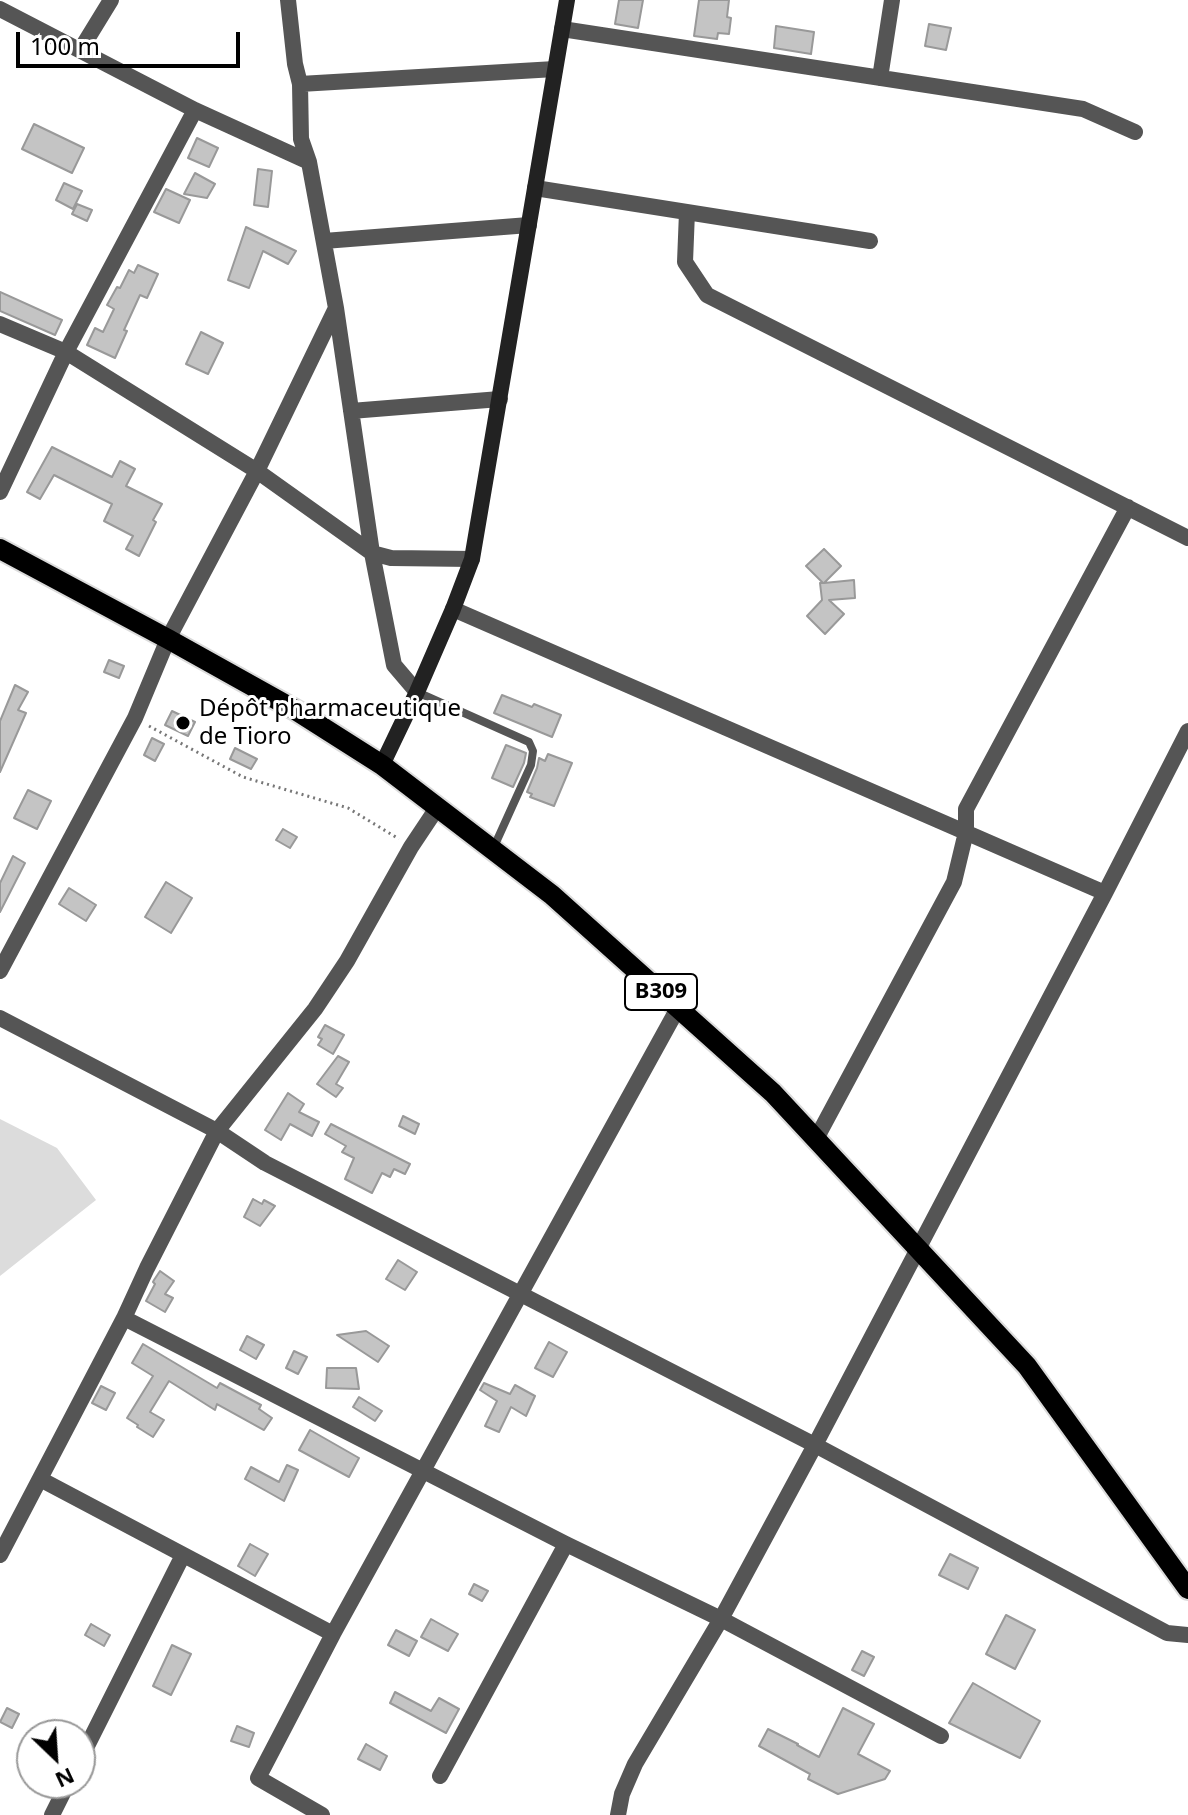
<!DOCTYPE html>
<meta charset="utf-8">
<style>
body{margin:0}
#map{position:relative;width:1188px;height:1815px;overflow:hidden;background:#fff;font-family:"Noto Sans",sans-serif}
canvas{display:block}
.north{position:absolute;left:16px;top:1719px;width:80px;height:80px;box-sizing:border-box;background:#fff;border:2px solid #999;border-radius:50%;rotate:155deg;font-size:22px;font-weight:700;line-height:32px;text-align:center;color:#000}
.north::after{content:'';display:block;margin:auto;width:28px;height:36px;background:#000;clip-path:polygon(50% 0,100% 100%,50% 72%,0 100%)}
.scale{position:absolute;left:16px;top:32px;width:224px;height:36px;box-sizing:border-box;border:4px solid #000;border-top:0;padding-left:10px;font-size:24px;line-height:28px;white-space:nowrap;color:#000;-webkit-text-stroke:6px #fff;paint-order:stroke}
</style>
<div id="map">
<canvas width="1188" height="1815"></canvas>
<div class="north">N</div>
<div class="scale">100 m</div>
</div>
<script>
const g = document.querySelector('canvas').getContext('2d');
g.lineJoin = 'round';
function paint(path, color) { g.fillStyle = color; g.fill(path, 'evenodd'); }
const poly = rows => new Path2D(rows.map(r => 'M' + r).join(''));
function trace(path, color, width, dash) { g.strokeStyle = color; g.lineWidth = width; g.lineCap = dash ? 'butt' : 'round'; g.setLineDash(dash || []); g.stroke(path); }
function drawText(font, color, halo, rows, align = 'center') {
  g.font = font + ' "Noto Sans",sans-serif'; g.lineWidth = 6; g.setLineDash([]); g.textBaseline = 'middle'; g.strokeStyle = halo; g.fillStyle = color; for (const [text, x, y, turn = 0] of rows) {
    g.save(); g.translate(x, y); g.rotate((+turn || 0) * Math.PI / 180); g.textAlign = isNaN(turn) ? turn : align; if (halo) g.strokeText(text, 0, 0); g.fillText(text, 0, 0); g.restore();
  }
}
paint(poly([
 [0,1119,57,1148,96,1200,0,1276]
]), '#dcdcdc');
const building = poly([
 [619,0,643,0,638,28,615,24,619,0],
 [699,0,729,0,727,17,731,18,729,34,718,33,717,39,694,36,699,0],
 [929,24,951,28,946,50,925,46,929,24],
 [776,26,814,32,811,54,774,48,776,26],
 [34,124,84,148,72,173,22,149,34,124],
 [197,138,218,148,209,167,188,158,197,138],
 [258,169,272,171,268,207,254,205,258,169],
 [195,173,215,184,207,198,184,194,195,173],
 [64,183,82,191,73,209,56,200,64,183],
 [166,189,190,200,179,223,154,212,166,189],
 [77,204,92,210,87,221,72,214,77,204],
 [246,227,296,251,288,264,263,251,249,288,228,280,246,227],
 [138,265,158,274,147,298,140,295,124,330,127,331,115,358,87,345,95,328,103,332,114,309,107,305,117,287,120,288,129,270,134,273,138,265],
 [0,292,62,320,55,335,0,311,0,292],
 [201,332,223,343,208,374,186,364,201,332],
 [52,447,112,477,120,461,135,469,126,486,162,504,153,520,156,522,139,556,126,549,133,536,104,521,112,504,54,475,40,499,27,492,52,447],
 [824,549,841,566,824,583,854,580,855,598,829,600,844,614,825,634,807,616,822,600,820,583,823,583,806,566,824,549],
 [109,660,124,666,119,678,104,672,109,660],
 [15,685,28,692,18,710,26,713,0,772,0,721,15,685],
 [502,695,532,707,534,704,561,715,552,737,494,713,502,695],
 [172,711,195,722,188,736,165,725,172,711],
 [152,738,164,744,155,761,144,755,152,738],
 [506,745,526,753,524,763,513,787,492,778,506,745],
 [235,748,257,759,251,769,230,759,235,748],
 [548,754,572,763,554,806,530,797,532,794,527,792,537,768,539,758,545,761,548,754],
 [28,790,51,801,37,829,14,818,28,790],
 [283,829,297,837,290,848,276,840,283,829],
 [13,856,25,863,0,912,0,883,13,856],
 [166,882,192,898,171,933,145,917,166,882],
 [69,888,96,905,86,921,59,904,69,888],
 [325,1025,344,1035,333,1054,318,1045,322,1039,318,1037,325,1025],
 [338,1056,349,1062,336,1084,343,1088,336,1097,317,1084,338,1056],
 [288,1093,304,1104,299,1112,319,1122,312,1136,290,1124,281,1140,265,1130,288,1093],
 [403,1116,419,1124,415,1134,399,1126,403,1116],
 [331,1124,410,1164,405,1174,394,1169,390,1177,382,1173,372,1193,345,1179,354,1158,342,1152,346,1146,325,1134,331,1124],
 [253,1199,262,1204,264,1200,275,1206,260,1226,244,1217,253,1199],
 [398,1260,417,1272,405,1290,386,1279,398,1260],
 [160,1271,174,1281,165,1294,173,1298,165,1312,146,1301,155,1284,153,1282,154,1280,160,1271],
 [366,1331,389,1346,378,1362,337,1335,366,1331],
 [247,1336,264,1345,256,1359,240,1350,247,1336],
 [549,1342,567,1352,553,1377,535,1368,549,1342],
 [143,1344,217,1388,220,1383,261,1405,259,1409,272,1418,264,1430,217,1404,215,1410,169,1381,150,1412,164,1420,153,1437,137,1427,138,1425,127,1418,153,1376,132,1363,143,1344],
 [294,1351,307,1357,298,1374,286,1368,294,1351],
 [327,1368,356,1368,359,1389,326,1388,327,1368],
 [484,1383,510,1394,515,1385,535,1396,526,1416,511,1407,499,1432,485,1426,497,1401,480,1390,484,1383],
 [101,1386,115,1393,106,1410,92,1403,101,1386],
 [359,1397,382,1411,375,1421,353,1407,359,1397],
 [310,1430,359,1458,349,1477,299,1450,310,1430],
 [287,1465,298,1470,284,1501,245,1479,251,1467,279,1482,287,1465],
 [250,1544,268,1554,255,1576,238,1566,250,1544],
 [950,1554,978,1568,968,1589,939,1575,950,1554],
 [474,1584,488,1591,482,1601,469,1594,474,1584],
 [1006,1615,1035,1630,1015,1669,986,1654,1006,1615],
 [431,1619,458,1634,448,1651,421,1637,431,1619],
 [91,1624,110,1635,104,1646,85,1635,91,1624],
 [396,1630,417,1641,409,1656,388,1645,396,1630],
 [172,1645,191,1654,171,1695,153,1686,172,1645],
 [862,1651,874,1657,864,1676,852,1670,862,1651],
 [973,1683,1040,1721,1020,1758,949,1723,973,1683],
 [395,1692,431,1711,439,1698,459,1709,446,1733,390,1703,395,1692],
 [7,1708,19,1714,12,1728,0,1722,7,1708],
 [843,1708,874,1724,858,1754,890,1771,885,1779,838,1794,808,1779,810,1774,759,1746,768,1729,798,1744,797,1745,819,1757,843,1708],
 [237,1726,254,1733,249,1747,231,1741,237,1726],
 [366,1744,387,1756,380,1770,358,1759,366,1744]
]);
paint(building, '#c4c4c4');
trace(building, '#999', 2);
const primary = poly([
 [0,549,168,639,297,711,382,765,552,895,773,1093,1027,1366,1188,1589]
]);
trace(primary, '#dbdbdb', 24);
trace(poly([
 [149,726,243,777,348,808,399,839]
]), '#777', 3, [2, 4]);
trace(poly([
 [417,692,529,742,533,751,531,765,493,849]
]), '#555', 8);
trace(poly([
 [0,9,195,110,309,162,301,139,300,84,295,64,288,0],
 [562,29,1083,109,1135,132],
 [81,49,111,0],
 [880,78,892,0],
 [300,84,555,69],
 [309,162,336,308,372,553,394,665,417,692],
 [535,188,870,241],
 [687,212,685,262,707,295,1188,538],
 [324,241,529,225],
 [0,324,66,352,257,471,372,553,391,558,472,559],
 [351,411,500,399],
 [0,492,66,352,195,110],
 [453,609,1105,893],
 [0,971,135,718,168,639,257,471,336,308],
 [0,1018,217,1131,265,1163,815,1445,1167,1633,1188,1635],
 [816,1139,954,882,966,832,966,809,1128,507],
 [124,1318,566,1544,721,1619,941,1736],
 [40,1479,333,1634],
 [0,1555,124,1318,147,1268,217,1131,315,1009,347,961,411,847,437,808],
 [80,1760,183,1555],
 [440,1776,566,1544],
 [52,1815,68,1783],
 [322,1815,258,1778,333,1634,678,1008],
 [618,1815,622,1794,635,1764,721,1619,815,1445,1105,893,1188,731]
]), '#555', 16);
trace(poly([
 [382,765,417,692,453,609,472,559,567,0]
]), '#222', 16);
trace(primary, '#000', 20);
for (const [x, y, r, color] of [
 [183,723,8,"#000"]
]) { const dot = new Path2D(); dot.arc(x, y, r, 0, 2 * Math.PI); g.fillStyle = color; g.fill(dot); trace(dot, '#fff', 3); }
for (const [x, y, w] of [
 [661,992,72]
]) { const box = new Path2D(); box.roundRect(x - w / 2, y - 18, w, 36, 6); g.fillStyle = '#fff'; g.fill(box); trace(box, '#000', 2); }
drawText('bold 22px', '#000', null, [
 ["B309",661,992]
]);
drawText('24px', '#000', '#fff', [
 ["Dépôt pharmaceutique",199,709],
 ["de Tioro",199,737]
], 'left');
</script>
